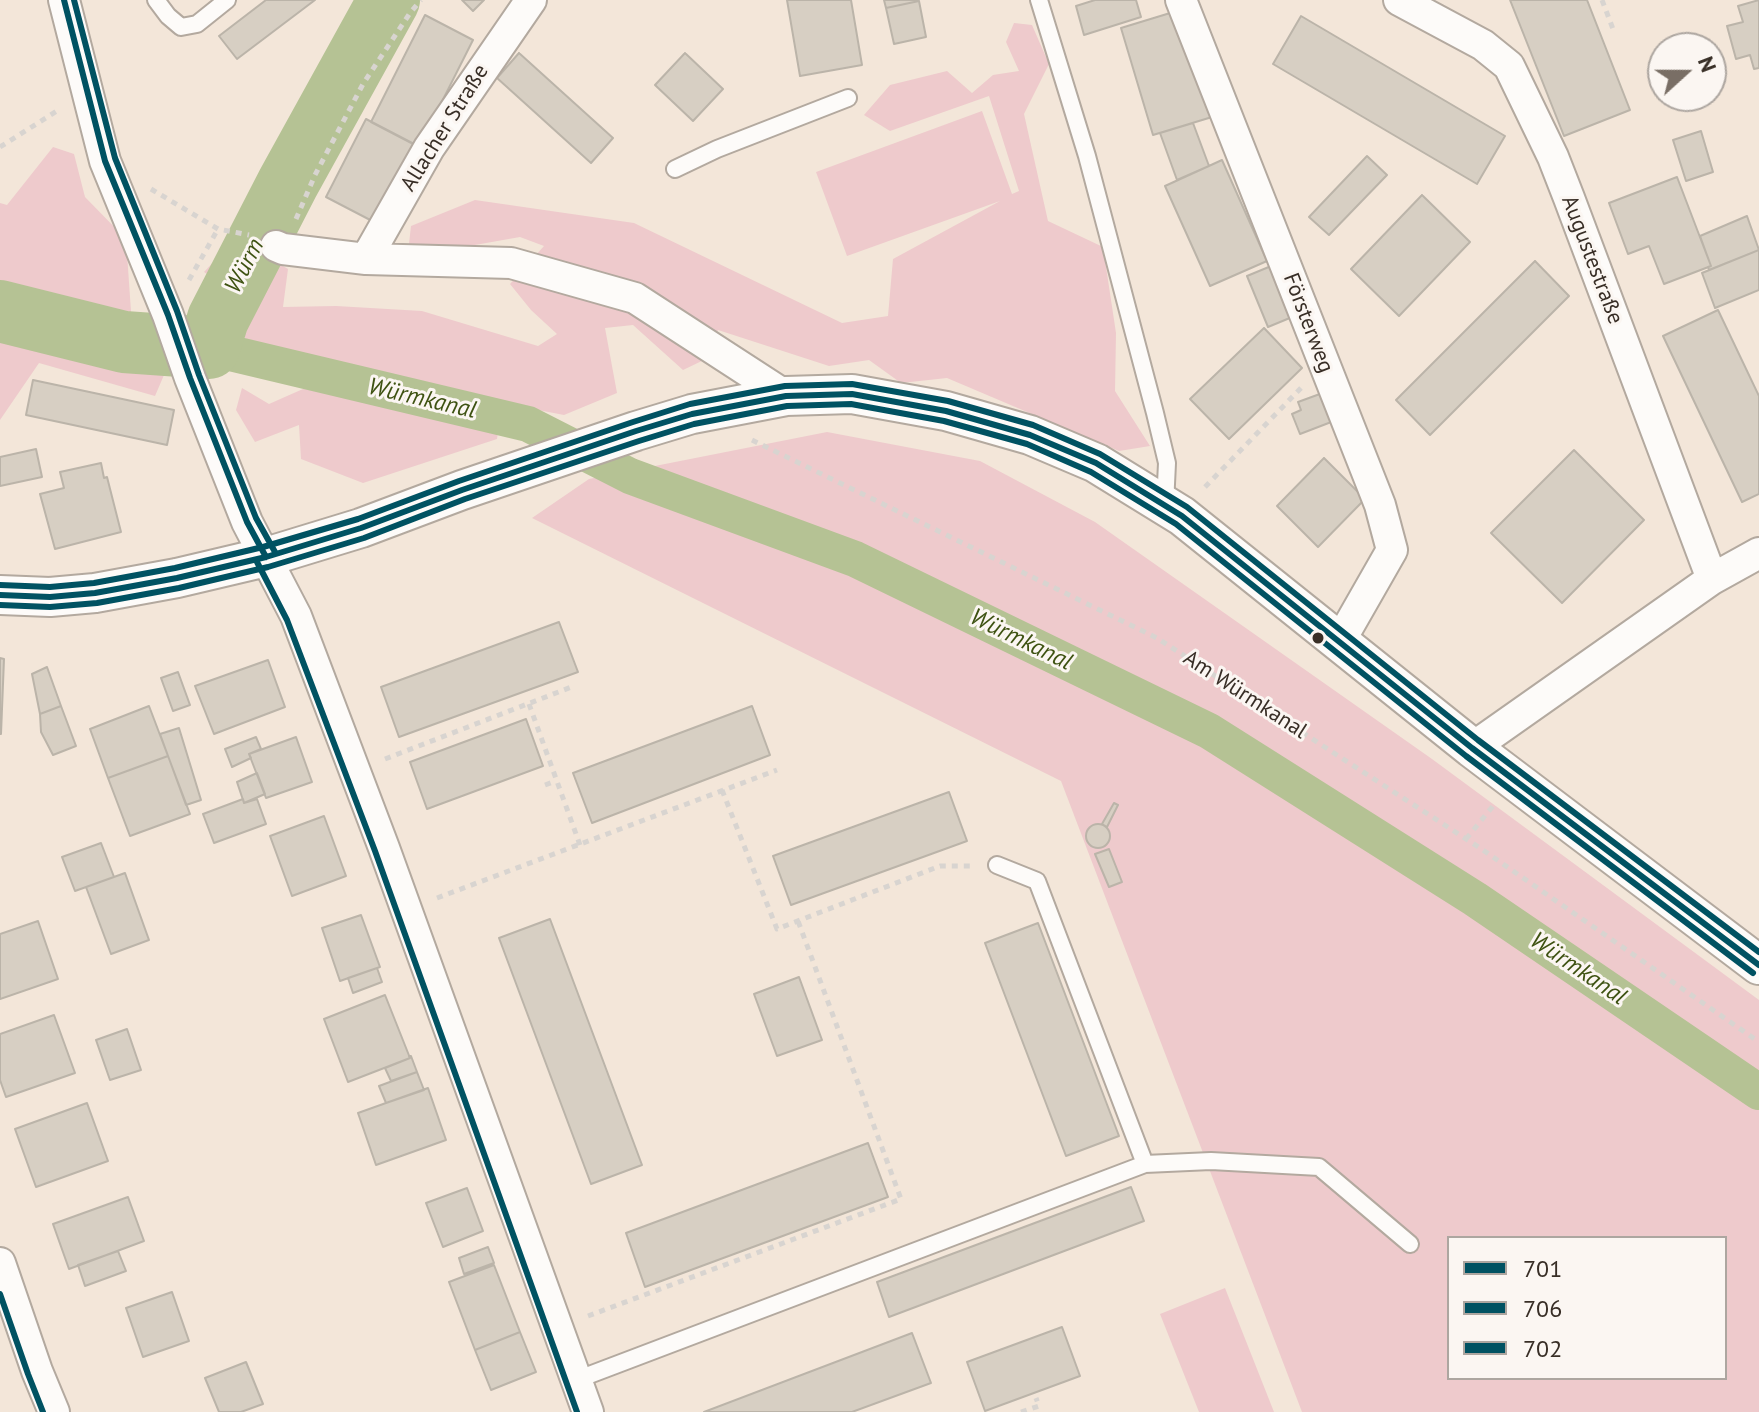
<!DOCTYPE html>
<meta charset="utf-8">
<style>
body{margin:0}
#map{position:relative;width:1759px;height:1412px;overflow:hidden;background:#f3e6d9;font-family:"PT Sans",sans-serif}
canvas{display:block}
.legend{position:absolute;left:1447px;top:1236px;width:280px;height:144px;box-sizing:border-box;background:#fbf6f2;border:2px solid #ada6a0;margin:0;padding:10px 14px;list-style:none;font-size:24px;color:#382e26}
.legend li{display:flex;align-items:center;gap:16px;height:40px}
.legend b{width:40px;border:2px solid #ada6a0}
.north{position:absolute;left:1647px;top:32px;width:80px;height:80px;box-sizing:border-box;background:#fbf6f2;border:2px solid #ada6a0;border-radius:50%;rotate:69deg;font-size:22px;font-weight:700;line-height:32px;text-align:center;color:#382e26}
.north::after{content:'';display:block;margin:auto;width:28px;height:36px;background:#796e65;clip-path:polygon(50% 0,100% 100%,50% 72%,0 100%)}
</style>
<div id="map">
<canvas width="1759" height="1412"></canvas>
<ul class="legend">
<li><b style="height:10px;background:#005262"></b>701</li>
<li><b style="height:10px;background:#005262"></b>706</li>
<li><b style="height:10px;background:#005262"></b>702</li>
</ul>
<div class="north">N</div>
</div>
<script>
const g = document.querySelector('canvas').getContext('2d');
g.lineJoin = 'round';
function paint(path, color) { g.fillStyle = color; g.fill(path, 'evenodd'); }
const poly = rows => new Path2D(rows.map(r => 'M' + r).join(''));
function trace(path, color, width, dash) { g.strokeStyle = color; g.lineWidth = width; g.lineCap = dash ? 'butt' : 'round'; g.setLineDash(dash || []); g.stroke(path); }
function drawText(font, color, halo, rows, align = 'center') {
  g.font = font + ' "PT Sans",sans-serif'; g.lineWidth = 6; g.setLineDash([]); g.textBaseline = 'middle'; g.strokeStyle = halo; g.fillStyle = color; for (const [text, x, y, turn = 0] of rows) {
    g.save(); g.translate(x, y); g.rotate((+turn || 0) * Math.PI / 180); g.textAlign = isNaN(turn) ? turn : align; if (halo) g.strokeText(text, 0, 0); g.fillText(text, 0, 0); g.restore();
  }
}
paint(poly([
 [1014,23,1032,25,1049,64,1024,114,1048,221,1103,247,1116,333,1115,391,1150,446,1119,451,947,378,901,383,869,360,829,366,718,330,706,359,683,370,633,325,605,328,617,393,564,415,502,403,497,439,363,483,301,459,299,425,255,442,236,410,242,388,269,404,312,385,269,369,239,330,243,297,204,272,230,244,261,253,288,269,283,307,336,306,422,311,538,346,557,334,531,310,510,284,544,246,520,237,424,254,409,244,411,226,475,200,634,223,842,323,888,316,893,259,1000,201,847,256,816,172,982,111,1012,194,1019,191,989,96,890,131,864,115,890,85,947,71,972,93,993,75,1019,71,1006,42],
 [53,147,74,154,85,197,126,239,132,326,167,368,155,396,39,363,0,420,0,203,7,205],
 [827,432,980,461,1095,522,1432,759,1759,1000,1759,1412,1302,1412,1061,781,532,518,589,479],
 [1449,1238,1725,1238,1725,1378,1449,1378],
 [1225,1288,1274,1412,1199,1412,1160,1314]
]), '#eecacc');
trace(poly([
 [209,348,528,424,630,476,855,559,1209,731,1475,899,1759,1092]
]), '#b5c294', 36);
trace(poly([
 [0,311,124,342,209,348,218,319,288,183,389,0]
]), '#b5c294', 62);
const building = poly([
 [266,0,315,0,237,59,219,36,266,0],
 [462,0,484,0,473,11,462,0],
 [787,0,851,0,862,65,800,76,787,0],
 [884,0,918,0,919,1,886,8,884,0],
 [1095,0,1136,0,1141,17,1084,35,1076,6,1095,0],
 [1510,0,1587,0,1630,110,1564,136,1510,0],
 [1759,0,1759,68,1754,69,1750,55,1736,59,1727,26,1743,22,1738,6,1759,0],
 [919,1,926,37,894,44,886,8,919,1],
 [1180,10,1212,117,1153,135,1121,28,1180,10],
 [425,15,473,40,419,147,371,122,425,15],
 [1301,16,1505,136,1477,184,1273,64,1301,16],
 [519,53,613,138,591,163,497,78,519,53],
 [685,53,723,89,693,121,655,85,685,53],
 [366,119,416,145,376,223,326,197,366,119],
 [1193,123,1209,166,1177,180,1160,133,1193,123],
 [1701,131,1713,172,1686,181,1673,140,1701,131],
 [1367,156,1387,175,1329,235,1309,217,1367,156],
 [1222,160,1267,261,1210,286,1165,186,1222,160],
 [1677,177,1711,266,1664,284,1649,246,1628,254,1609,203,1677,177],
 [1422,195,1470,242,1399,316,1351,269,1422,195],
 [1747,216,1759,250,1709,270,1708,267,1711,266,1700,236,1747,216],
 [1759,250,1759,290,1715,308,1702,273,1759,250],
 [1535,261,1569,296,1430,435,1396,400,1535,261],
 [1276,264,1297,315,1268,327,1247,276,1276,264],
 [1718,310,1759,396,1759,494,1742,502,1663,336,1718,310],
 [1264,328,1302,368,1229,439,1190,399,1264,328],
 [33,380,174,410,167,445,26,415,33,380],
 [1328,391,1339,419,1300,434,1292,414,1301,410,1298,402,1328,391],
 [36,449,42,477,0,486,0,457,36,449],
 [1574,450,1644,520,1562,603,1491,533,1574,450],
 [1324,458,1365,499,1318,547,1277,506,1324,458],
 [101,463,104,478,107,477,121,532,55,549,40,494,64,488,60,472,101,463],
 [559,622,578,672,399,737,381,687,559,622],
 [0,658,4,659,1,734,0,734,0,658],
 [268,660,285,707,214,734,195,686,268,660],
 [47,667,61,706,40,714,32,674,47,667],
 [178,672,190,705,173,711,161,678,178,672],
 [61,706,76,746,53,755,41,732,40,714,61,706],
 [149,706,168,756,108,778,90,729,149,706],
 [752,706,770,755,592,823,573,773,752,706],
 [526,719,543,766,427,809,410,762,526,719],
 [179,728,201,800,186,805,160,734,179,728],
 [256,737,261,749,249,754,251,758,232,767,225,749,256,737],
 [296,737,312,782,266,798,249,754,296,737],
 [168,756,190,814,130,836,108,778,168,756],
 [257,773,265,794,244,803,237,782,257,773],
 [949,792,967,841,791,905,773,856,949,792],
 [243,799,244,803,257,799,266,824,214,843,203,814,243,799],
 [1114,803,1118,805,1107,827,1102,824,1114,803],
 [324,816,346,876,292,896,270,836,324,816],
 '1086 836a12 12 0 1 1 24 0a12 12 0 1 1-24 0Z',
 [101,843,114,877,75,891,62,857,101,843],
 [1109,849,1122,882,1109,887,1095,854,1109,849],
 [125,873,149,940,111,954,86,887,125,873],
 [361,915,380,967,340,981,322,928,361,915],
 [550,919,642,1165,591,1184,499,938,550,919],
 [38,921,58,979,0,999,0,934,38,921],
 [1038,923,1119,1136,1066,1156,985,943,1038,923],
 [377,968,382,982,353,993,348,978,377,968],
 [799,977,822,1040,777,1056,754,994,799,977],
 [385,995,410,1058,348,1082,324,1019,385,995],
 [54,1015,75,1073,6,1097,0,1080,0,1034,54,1015],
 [127,1029,141,1070,110,1080,96,1040,127,1029],
 [409,1056,411,1056,417,1072,391,1081,385,1068,410,1058,409,1056],
 [417,1072,424,1090,386,1103,379,1086,417,1072],
 [428,1088,446,1140,376,1165,358,1113,428,1088],
 [87,1103,108,1161,36,1187,15,1129,87,1103],
 [868,1143,888,1197,645,1287,626,1233,868,1143],
 [1131,1187,1144,1221,889,1317,877,1282,1131,1187],
 [467,1188,483,1231,443,1247,426,1203,467,1188],
 [128,1197,144,1241,69,1269,53,1224,128,1197],
 [488,1247,494,1263,464,1274,459,1258,488,1247],
 [118,1251,126,1271,85,1286,78,1265,118,1251],
 [494,1265,520,1332,475,1350,449,1282,494,1265],
 [172,1292,189,1341,143,1357,126,1308,172,1292],
 [1062,1327,1080,1376,985,1411,967,1362,1062,1327],
 [520,1332,536,1372,491,1390,475,1350,520,1332],
 [912,1333,931,1383,852,1412,704,1412,912,1333],
 [246,1362,263,1404,241,1412,219,1412,205,1378,246,1362]
]);
paint(building, '#d7cfc3');
trace(building, '#bbb4a9', 2);
const service = poly([
 [156,0,168,16,181,27,197,24,227,0],
 [1039,0,1087,156,1155,413,1167,463,1165,505],
 [675,169,717,149,848,98],
 [1145,1164,1211,1161,1319,1167,1410,1244],
 [576,1380,1145,1164,1037,881,997,865]
]);
const minor = poly([
 [64,0,105,161,168,315,190,378,247,522,296,616,384,848,588,1412],
 [1181,0,1380,505,1392,550,1340,641],
 [1399,0,1483,45,1509,66,1553,157,1569,198,1712,579],
 [276,246,283,249,366,259,511,263,635,298,786,396],
 [366,259,429,148,531,0],
 [1472,748,1712,579,1759,553],
 [0,1263,37,1371,54,1412]
]);
const tertiary = poly([
 [0,595,50,597,95,593,177,578,266,557,361,528,462,490,636,431,692,414,786,396,852,394,946,411,1030,435,1096,463,1182,516,1472,748,1759,965]
]);
trace(service, '#b3a99f', 20);
trace(minor, '#b3a99f', 34);
trace(tertiary, '#b3a99f', 42);
trace(poly([
 [1602,0,1613,29],
 [0,147,60,109],
 [151,189,218,229,249,235],
 [296,219,315,175,363,84,410,13,421,0],
 [189,280,218,229],
 [752,440,1157,638,1480,848,1759,1042],
 [1205,487,1301,388],
 [529,704,580,845],
 [385,759,574,686],
 [545,785,556,781],
 [722,790,777,929,940,866,975,866],
 [1466,839,1493,806],
 [437,898,777,770],
 [588,1316,901,1199,798,921],
 [1021,1412,1039,1406,1036,1398]
]), '#d8d4d0', 5, [6, 6]);
trace(service, '#fdfbf9', 16);
trace(minor, '#fdfbf9', 30);
trace(tertiary, '#fdfbf9', 38);
trace(poly([
 [64,0,105,161,168,315,190,378,247,522,266,557],
 [0,595,50,597,95,593,177,578,266,557,361,528,462,490,636,431,692,414,786,396,852,394,946,411,1030,435,1096,463,1182,516,1472,748,1759,965]
]), '#005262', 6);
trace(poly([
 [257,562,287,620,375,851,577,1412],
 [0,605,50,607,97,603,179,588,268,567,364,538,465,499,639,441,694,424,787,406,851,404,944,421,1027,444,1091,472,1176,524,1466,756,1753,973],
 [0,1294,28,1374,43,1412]
]), '#005262', 6);
trace(poly([
 [74,0,115,158,177,311,199,375,256,518,275,552],
 [0,585,50,587,94,583,175,568,263,547,358,519,459,481,633,422,690,404,785,386,852,384,948,401,1033,425,1100,454,1187,507,1478,740,1759,952]
]), '#005262', 6);
for (const [x, y, r, color] of [
 [1318,638,7,"#382e26"]
]) { const dot = new Path2D(); dot.arc(x, y, r, 0, 2 * Math.PI); g.fillStyle = color; g.fill(dot); trace(dot, '#fbf6f2', 3); }
drawText('22px', '#382e26', '#fbf6f2', [
 ["Allacher Straße",445,128,-58],
 ["Augustestraße",1592,260,69],
 ["Försterweg",1308,323,69],
 ["Am Würmkanal",1245,695,33]
]);
drawText('italic 24px', '#3e5212', '#fbf6f2', [
 ["Würm",245,266,-63],
 ["Würmkanal",422,399,13],
 ["Würmkanal",1021,640,26],
 ["Würmkanal",1578,969,34]
]);
</script>
